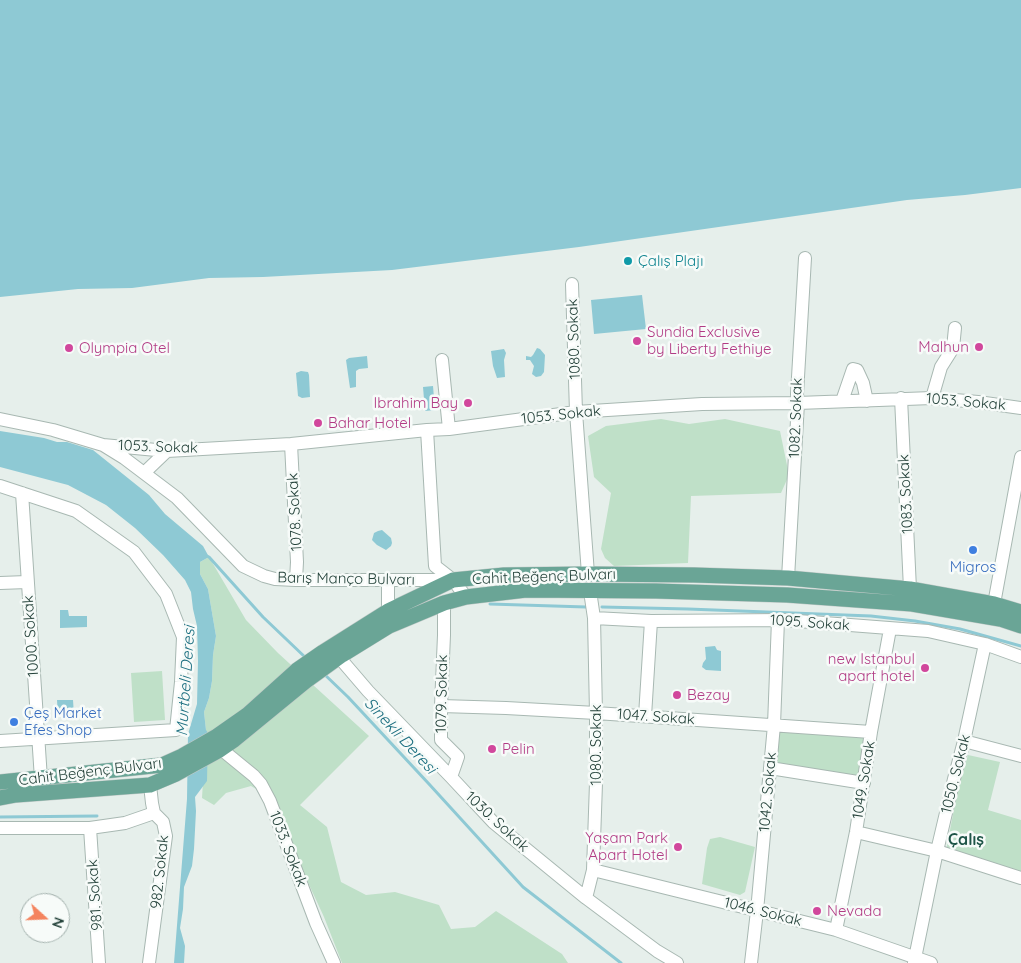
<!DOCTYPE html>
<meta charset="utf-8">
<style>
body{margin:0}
#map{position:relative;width:1021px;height:963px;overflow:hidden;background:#e6efeb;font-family:Quicksand,sans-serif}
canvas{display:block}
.north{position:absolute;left:20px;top:893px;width:50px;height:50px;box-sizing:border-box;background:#f7fbf9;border:1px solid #a3b1ad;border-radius:50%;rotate:110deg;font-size:14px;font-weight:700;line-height:20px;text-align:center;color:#24423a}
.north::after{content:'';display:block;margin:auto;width:18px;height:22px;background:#f4845f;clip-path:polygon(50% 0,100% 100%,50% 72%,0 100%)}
</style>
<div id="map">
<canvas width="1021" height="963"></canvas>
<div class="north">N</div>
</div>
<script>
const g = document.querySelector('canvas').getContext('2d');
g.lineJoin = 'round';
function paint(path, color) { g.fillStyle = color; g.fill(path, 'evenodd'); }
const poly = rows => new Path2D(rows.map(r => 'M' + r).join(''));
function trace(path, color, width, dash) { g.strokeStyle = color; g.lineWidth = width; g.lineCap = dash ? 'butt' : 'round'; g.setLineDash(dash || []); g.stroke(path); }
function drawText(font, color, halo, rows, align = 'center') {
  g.font = font + ' Quicksand,sans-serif'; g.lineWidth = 5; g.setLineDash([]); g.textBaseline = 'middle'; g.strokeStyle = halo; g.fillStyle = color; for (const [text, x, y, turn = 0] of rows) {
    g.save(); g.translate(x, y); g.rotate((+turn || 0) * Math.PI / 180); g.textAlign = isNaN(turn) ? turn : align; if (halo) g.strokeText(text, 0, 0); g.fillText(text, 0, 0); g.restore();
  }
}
paint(poly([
 [661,419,689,424,725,419,780,431,789,475,781,493,691,496,688,563,614,566,605,558,601,549,611,493,594,477,588,436,606,426],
 [209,557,246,620,278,653,369,736,300,805,327,827,341,882,366,895,395,892,439,905,451,929,475,927,496,911,562,954,568,963,342,963,324,917,268,796,251,786,226,793,214,805,202,798,206,730,204,712,209,698,212,681,213,655,216,636,208,589,200,574,200,562],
 [162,671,165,720,134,722,131,673],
 [779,732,864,737,859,777,776,765],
 [968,755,1000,762,988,810,1021,820,1021,874,946,851,958,788],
 [720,837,755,847,745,892,740,895,702,884,707,848,710,839]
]), '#bfe0c8');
paint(poly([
 [0,0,1021,0,1021,188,965,195,907,200,579,247,392,270,263,277,209,278,132,288,78,289,0,297],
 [642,295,646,329,594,334,591,300],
 [537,348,540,349,545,355,544,372,541,376,536,377,532,374,534,366,530,360,526,360,526,356,531,357,533,355],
 [504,349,506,353,504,360,505,377,497,378,493,366,491,351],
 [367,356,368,368,359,369,356,371,356,387,350,388,346,360,349,358],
 [301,371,308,372,309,375,310,397,302,398,298,396,296,373],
 [433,386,435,410,425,411,423,387],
 [0,431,44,438,57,442,67,442,93,450,149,495,165,514,203,546,209,557,200,562,200,574,208,589,216,636,213,655,212,681,209,698,204,712,206,730,208,733,207,781,195,797,196,811,194,849,192,866,184,887,183,909,180,928,185,946,184,963,174,963,187,799,188,734,197,704,198,661,197,626,193,609,191,592,185,580,163,555,135,528,106,505,68,485,0,467],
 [382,530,391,538,392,543,391,546,386,550,377,545,372,540,374,533,378,531],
 [60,610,68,610,69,616,87,616,87,627,60,628],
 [715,646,717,650,721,651,721,671,706,670,702,667,703,663,706,659,705,647],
 [57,700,73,700,74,715,58,716]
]), '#8ec9d4');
trace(poly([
 [207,556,209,557,263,617,307,659],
 [490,604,586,607],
 [602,607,688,609,871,616,915,621,960,629,1021,646],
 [323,673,348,697,429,784,523,887,621,963],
 [0,817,97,816]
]), '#8ec9d4', 3);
const minor = poly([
 [572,284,576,412,588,574],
 [442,360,449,429],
 [901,398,910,589],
 [932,398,941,367,953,348,955,328],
 [842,401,853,369,857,370,863,383,867,401],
 [0,419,53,430,103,445,124,458,177,498,243,566,264,576,275,579,296,580,450,580],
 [427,430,435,566,453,580,466,597],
 [291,444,297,562,296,580],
 [103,445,167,451,291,444,427,430,449,429,576,412,702,404,798,403,932,398,978,402,1021,408],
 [144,473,167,451],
 [0,486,76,511,134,552,166,594,183,637,181,682,176,730,0,741],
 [22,493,41,779],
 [788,578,798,403,797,394,805,258],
 [0,583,27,582],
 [444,603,444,635,441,706,441,740,458,757,451,777],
 [994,604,1021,457],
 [388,611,388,580],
 [594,618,651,621,785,620,928,631,985,644,1021,657],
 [342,655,344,663,368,691,451,777,493,822,586,898,657,951,677,963],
 [441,706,506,708,596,713,871,732],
 [645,716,651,621],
 [964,741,1021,756],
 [221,749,254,776,261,784,270,801,316,923,334,963],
 [770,768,864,783],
 [0,828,90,828,125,823,154,813],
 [90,828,99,963],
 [856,832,937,851,1021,878],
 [593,870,836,930,931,963],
 [586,898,593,870,596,783,596,713,594,618,590,591],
 [836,930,856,832,871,732,890,629],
 [149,963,166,836,163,822,154,813,152,803,150,785],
 [751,963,757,911,774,725,778,620],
 [914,963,937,851,954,779,964,741,985,644]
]);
const major = poly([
 [0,782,162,765,182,756,217,736,247,715,297,670,323,652,388,611,453,580,504,575,588,574,694,575,788,578,910,589,994,604,1021,612],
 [0,798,16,795,150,785,176,774,218,751,234,740,306,681,342,655,389,626,444,603,466,597,526,590,656,591,787,595,912,604,1000,619,1021,626]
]);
trace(minor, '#a8b8b2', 14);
trace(major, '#c2cac8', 16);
trace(minor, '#fff', 12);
trace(major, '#6aa596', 15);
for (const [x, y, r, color] of [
 [628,261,5,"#0f9aa8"],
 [637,341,5,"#d1479c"],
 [979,347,5,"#d1479c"],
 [69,348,5,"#d1479c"],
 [468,403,5,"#d1479c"],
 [318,423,5,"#d1479c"],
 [973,550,5,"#3f7fe0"],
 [925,668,5,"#d1479c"],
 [677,695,5,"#d1479c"],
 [14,722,5,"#3f7fe0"],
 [492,749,5,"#d1479c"],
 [678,847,5,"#d1479c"],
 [817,911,5,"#d1479c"]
]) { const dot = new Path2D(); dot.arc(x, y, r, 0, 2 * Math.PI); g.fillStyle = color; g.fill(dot); trace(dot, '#f7fbf9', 2); }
drawText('15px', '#0d838f', '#f7fbf9', [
 ["Çalış Plajı",638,261]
], 'left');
drawText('15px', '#b23c85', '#f7fbf9', [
 ["Sundia Exclusive",647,332],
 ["by Liberty Fethiye",647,349],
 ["Malhun",969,347,"right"],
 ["Olympia Otel",79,348],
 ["Ibrahim Bay",458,403,"right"],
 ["Bahar Hotel",328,423],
 ["new Istanbul",915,659,"right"],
 ["apart hotel",915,676,"right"],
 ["Bezay",687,695],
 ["Pelin",502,749],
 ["Yaşam Park",668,838,"right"],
 ["Apart Hotel",668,855,"right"],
 ["Nevada",827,911]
], 'left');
drawText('15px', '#24423a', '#f7fbf9', [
 ["1080. Sokak",574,339,-92],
 ["1053. Sokak",966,402,5],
 ["1053. Sokak",561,415,-6],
 ["1082. Sokak",796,418,-88],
 ["1053. Sokak",158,447,2],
 ["1083. Sokak",906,494,-93],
 ["1078. Sokak",295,512,-93],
 ["Cahit Beğenç Bulvarı",544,577,-2],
 ["Barış Manço Bulvarı",346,579,1],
 ["1095. Sokak",810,623,4],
 ["1000. Sokak",31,636,-94],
 ["1079. Sokak",442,694,-89],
 ["1047. Sokak",656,717,4],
 ["1080. Sokak",596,745,-90],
 ["Cahit Beğenç Bulvarı",90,772,-7],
 ["1050. Sokak",956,774,-76],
 ["1049. Sokak",864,780,-81],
 ["1042. Sokak",768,792,-85],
 ["1030. Sokak",497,822,43],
 ["1033. Sokak",288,849,69],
 ["982. Sokak",160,872,-84],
 ["981. Sokak",95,895,-94],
 ["1046. Sokak",763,912,14]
]);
drawText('15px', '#366cbe', '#f7fbf9', [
 ["Migros",973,567],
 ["Çeș Market",24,713,"left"],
 ["Efes Shop",24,730,"left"]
]);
drawText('italic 16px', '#1c6f80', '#f7fbf9', [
 ["Murtbeli Deresi",186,681,-86],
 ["Sinekli Deresi",400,736,47]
]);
drawText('bold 16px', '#1f5548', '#f7fbf9', [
 ["Çalış",966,840]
]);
</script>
